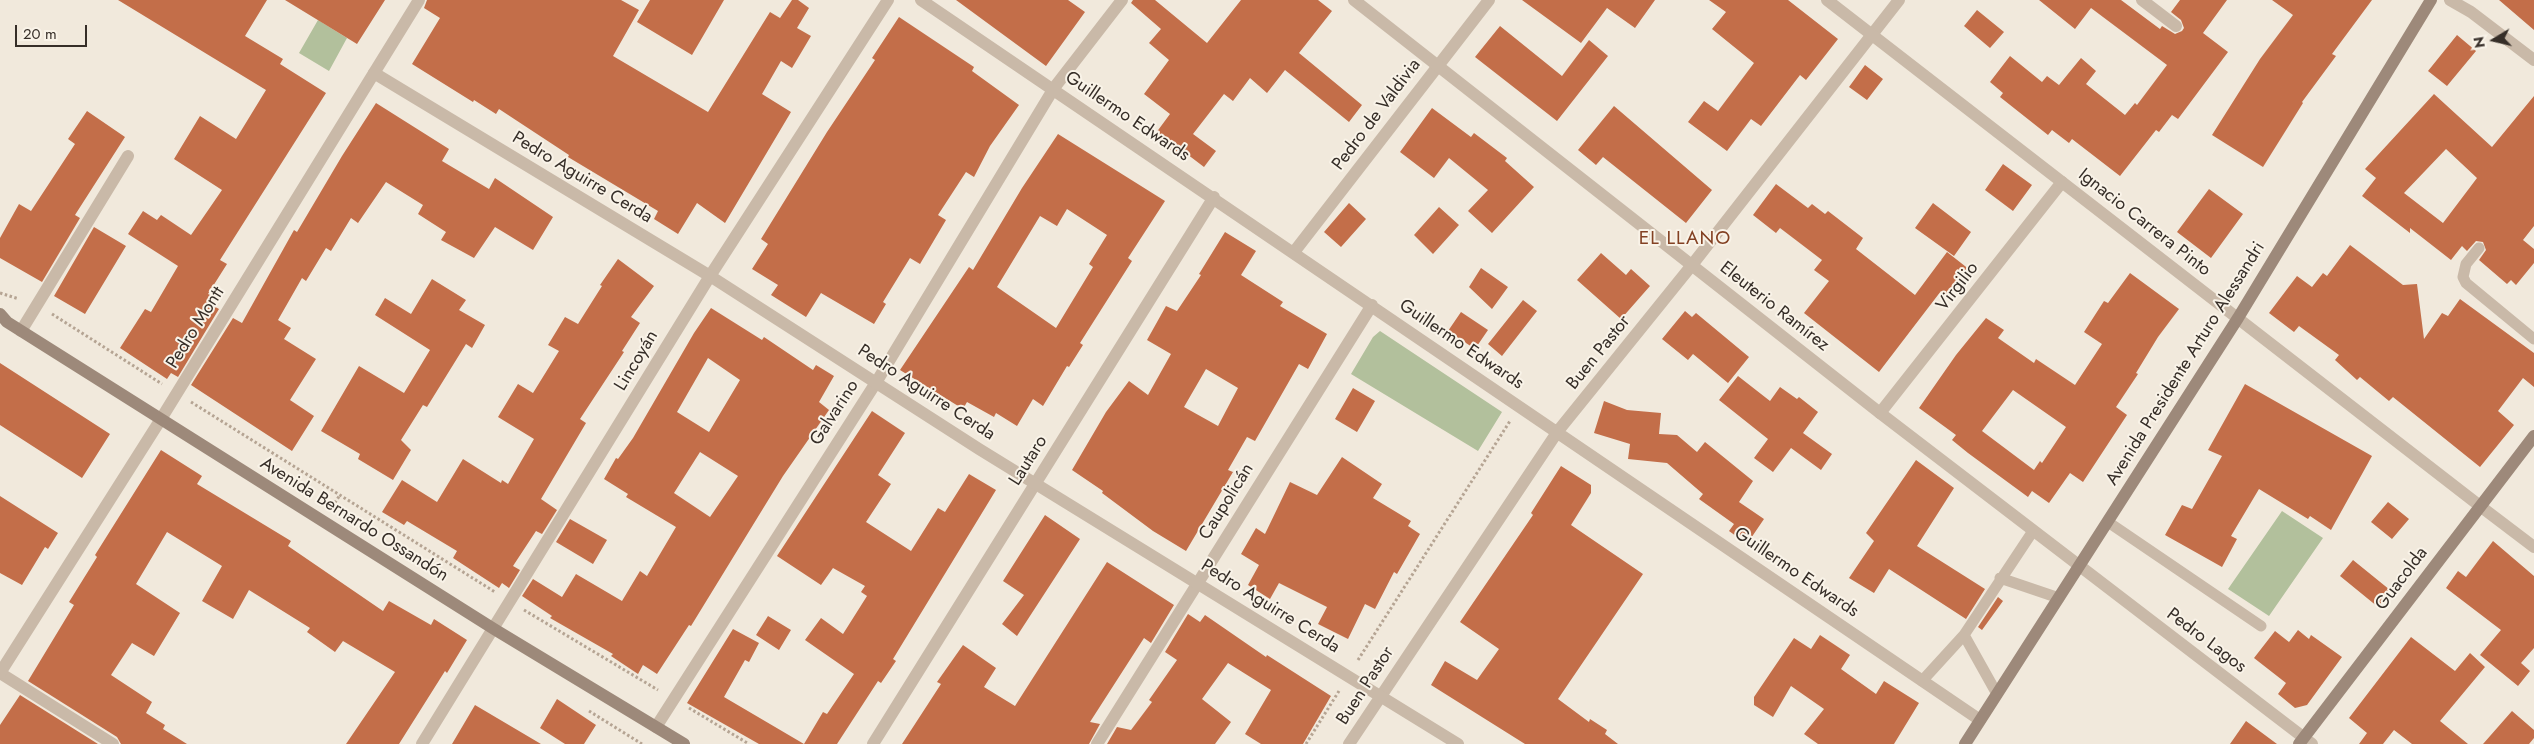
<!DOCTYPE html>
<meta charset="utf-8">
<style>
body{margin:0}
#map{position:relative;width:2534px;height:744px;overflow:hidden;background:#f1e9dc;font-family:Jost,sans-serif}
canvas{display:block}
.north{position:absolute;left:2469px;top:15px;width:50px;height:50px;-webkit-text-stroke:4px #f9f3e8;paint-order:stroke;rotate:261deg;font-size:14px;font-weight:700;line-height:20px;text-align:center;color:#362e28}
.north::after{content:'';display:block;margin:auto;width:18px;height:22px;background:#362e28;clip-path:polygon(50% 0,100% 100%,50% 72%,0 100%)}
.scale{position:absolute;left:15px;top:25px;width:72px;height:22px;box-sizing:border-box;border:2px solid #362e28;border-top:0;padding-left:6px;font-size:15px;line-height:18px;white-space:nowrap;color:#362e28;-webkit-text-stroke:4px #f9f3e8;paint-order:stroke}
</style>
<div id="map">
<canvas width="2534" height="744"></canvas>
<div class="north">N</div>
<div class="scale">20 m</div>
</div>
<script>
const g = document.querySelector('canvas').getContext('2d');
g.lineJoin = 'round';
function paint(path, color) { g.fillStyle = color; g.fill(path, 'evenodd'); }
const poly = rows => new Path2D(rows.map(r => 'M' + r).join(''));
function trace(path, color, width, dash) { g.strokeStyle = color; g.lineWidth = width; g.lineCap = dash ? 'butt' : 'round'; g.setLineDash(dash || []); g.stroke(path); }
function drawText(font, color, halo, rows, align = 'center') {
  g.font = font + ' Jost,sans-serif'; g.lineWidth = 4; g.setLineDash([]); g.textBaseline = 'middle'; g.strokeStyle = halo; g.fillStyle = color; for (const [text, x, y, turn = 0] of rows) {
    g.save(); g.translate(x, y); g.rotate((+turn || 0) * Math.PI / 180); g.textAlign = isNaN(turn) ? turn : align; if (halo) g.strokeText(text, 0, 0); g.fillText(text, 0, 0); g.restore();
  }
}
paint(poly([
 [318,20,347,38,329,71,299,53],
 [1380,331,1502,412,1478,451,1351,374,1373,337],
 [2282,511,2323,538,2269,616,2228,589]
]), '#b2c09c');
paint(poly([
 [118,0,267,0,245,36,283,59,280,64,326,93,220,260,227,264,208,294,212,296,208,303,219,309,178,377,171,373,167,379,120,348,145,309,151,312,178,266,128,234,143,211,157,220,161,215,191,235,222,190,174,159,200,116,236,139,266,90],
 [285,0,385,0,357,44],
 [427,0,621,0,639,10,613,56,708,112,770,12,780,18,792,0,798,0,809,8,797,28,811,36,792,68,781,61,762,94,791,112,725,223,697,203,678,234,654,219,658,211,568,157,569,155,499,109,496,114,474,100,473,102,412,64,440,18,424,8],
 [650,0,724,0,692,55,637,22],
 [956,0,1068,0,1085,12,1046,66],
 [1133,0,1155,0,1207,43,1241,0,1318,0,1332,11,1299,53,1362,105,1349,122,1285,70,1267,93,1250,78,1233,101,1224,94,1193,134,1216,151,1204,167,1179,148,1175,153,1153,137,1170,114,1144,94,1169,60,1149,43,1161,29,1131,3],
 [1522,0,1655,0,1635,28,1607,8,1581,43],
 [1709,0,1788,0,1838,39,1806,80,1800,75,1761,126,1751,119,1727,151,1688,122,1704,101,1718,111,1754,63,1712,29,1726,12],
 [2039,0,2121,0,2160,29,2162,26,2175,34,2182,31,2184,28,2181,20,2171,12,2180,0,2227,0,2203,33,2228,52,2178,119,2172,115,2159,132,2156,130,2120,176,2072,139,2069,143,2052,130,2048,135,2000,97,2003,93,1990,82,2010,56,2042,82,2047,76,2059,85,2081,58,2096,71,2086,84,2125,115,2135,103,2137,105,2167,65,2091,8,2075,29],
 [2272,0,2372,0,2332,54,2336,56,2302,102,2303,103,2263,167,2212,135,2260,59,2293,15],
 [2499,0,2534,0,2534,30],
 [1977,10,2004,32,1990,48,1964,26],
 [899,17,974,67,972,71,1019,105,990,146,974,177,966,172,938,215,946,220,920,264,910,258,883,302,886,304,874,324,821,293,806,317,771,295,778,285,752,269,768,244,761,239,827,132,875,60,872,58],
 [1500,26,1562,76,1589,40,1608,56,1557,121,1475,57],
 [2457,35,2476,51,2447,86,2428,71],
 [1865,65,1883,79,1867,100,1849,87],
 [2434,94,2492,147,2534,96,2534,226,2523,240,2534,249,2534,263,2516,285,2511,280,2507,284,2479,260,2486,250,2483,242,2476,241,2467,251,2462,246,2451,260,2410,228,2410,233,2362,196,2376,178,2365,169],
 [2446,149,2477,178,2443,223,2404,193],
 [376,103,449,149,442,161,489,189,495,178,553,217,533,250,495,227,474,258,441,240,446,232,418,214,423,205,386,182,358,223,351,218,331,251,326,248,306,281,302,278,278,320,291,328,284,339,316,359,290,400,314,416,292,451,191,385,233,318,242,323,294,230,297,232,342,156],
 [1614,106,1712,190,1686,223,1603,157,1596,165,1578,150],
 [1432,108,1471,137,1474,133,1507,158,1505,161,1534,187,1492,233,1468,211,1488,190,1449,158,1434,178,1400,152],
 [87,111,125,137,75,215,80,218,42,282,0,258,0,238,19,204,31,211,75,144,68,139],
 [1058,134,1165,201,1128,258,1132,261,1080,343,1083,345,1069,367,1067,366,1043,406,1033,399,1017,426,996,413,994,417,967,402,963,409,900,370,969,267,973,270,1022,188],
 [1067,209,1107,235,1089,264,1093,267,1056,328,997,287,1040,216,1057,226],
 [2003,164,2032,185,2013,211,1985,190],
 [1776,184,1808,208,1812,204,1825,214,1828,211,1863,238,1856,249,1915,295,1947,252,1970,270,1948,297,1941,291,1879,372,1804,313,1829,281,1814,270,1822,260,1780,228,1776,233,1753,215],
 [2209,189,2243,214,2211,258,2177,232],
 [1349,203,1366,219,1341,247,1324,232],
 [1933,203,1971,232,1954,256,1915,228],
 [1439,207,1459,225,1433,254,1414,235],
 [94,227,126,246,85,314,54,296],
 [1225,232,1256,251,1241,275,1283,302,1280,306,1327,334,1308,369,1299,364,1255,441,1247,437,1228,470,1233,472,1186,551,1153,531,1102,493,1103,491,1072,470,1106,412,1129,381,1148,395,1171,354,1147,340,1166,306,1177,311,1201,275,1199,274],
 [1206,369,1238,388,1218,426,1184,407],
 [2350,245,2403,285,2417,284,2424,339,2442,313,2448,316,2460,299,2534,353,2534,387,2523,378,2498,411,2514,425,2480,467,2393,397,2389,401,2360,377,2357,380,2335,360,2339,355,2299,326,2294,332,2269,313,2297,276,2312,287,2323,273,2327,276],
 [1601,253,1626,275,1631,269,1650,286,1621,319,1577,280],
 [618,259,654,286,631,317,640,323,622,351,624,352,580,419,586,423,541,499,557,510,542,534,536,531,513,566,520,570,509,588,502,583,499,588,453,558,457,551,407,521,404,525,382,512,402,480,437,502,463,459,501,483,502,480,508,484,534,439,498,417,518,384,533,393,559,351,548,345,565,317,578,324,602,286,600,285],
 [1481,268,1508,287,1492,309,1469,287],
 [2130,273,2179,309,2158,337,2136,373,2138,374,2116,407,2127,415,2083,482,2070,473,2049,503,2032,491,2028,497,1968,453,1952,440,1956,435,1919,408,1956,355,1986,318,2004,330,1998,338,2034,363,2036,359,2075,385,2102,344,2084,332,2104,301,2108,303],
 [2013,390,2066,427,2042,463,2040,461,2034,470,1982,431],
 [432,279,466,300,459,310,485,325,472,348,466,344,427,407,423,405,401,440,411,450,393,480,358,459,360,454,321,431,359,366,404,393,430,350,375,315,385,298,411,314],
 [1523,300,1537,311,1502,356,1488,344],
 [711,308,762,340,764,337,813,370,816,365,834,376,819,402,829,410,783,476,691,626,689,625,657,674,643,665,638,674,611,656,613,654,550,618,552,616,522,596,533,579,562,597,576,574,622,601,640,571,647,576,676,527,626,497,628,494,604,479,616,458,618,459,633,438,694,333],
 [708,358,740,380,709,432,677,412],
 [700,452,738,476,710,517,674,493],
 [1685,311,1692,317,1696,313,1749,357,1728,383,1693,354,1688,360,1662,339],
 [1461,312,1488,330,1475,349,1448,331],
 [0,363,110,434,82,478,0,425],
 [1738,376,1770,401,1780,387,1797,399,1799,397,1818,412,1803,433,1832,454,1821,470,1791,448,1773,472,1754,458,1768,439,1719,400],
 [2245,384,2372,456,2331,530,2310,516,2308,519,2259,489,2231,536,2237,539,2222,567,2165,535,2182,505,2192,509,2222,456,2208,450],
 [1353,388,1375,401,1357,432,1335,419],
 [1604,401,1627,410,1661,413,1659,434,1677,435,1697,452,1705,442,1753,481,1739,502,1764,519,1747,544,1729,531,1734,524,1699,499,1703,494,1667,463,1628,459,1630,444,1594,433],
 [872,411,905,433,878,475,891,484,866,522,911,551,938,508,945,512,969,474,996,490,893,659,896,661,881,683,878,681,837,744,759,744,687,703,733,629,759,643,749,662,745,660,724,697,804,744,823,712,827,714,854,674,805,640,821,618,843,634,867,596,861,592,865,586,833,568,821,585,777,556],
 [161,450,202,476,197,484,291,541,288,546,383,611,389,601,431,625,434,619,467,640,447,673,445,671,399,744,346,744,395,672,343,641,335,652,307,632,310,628,249,590,233,619,202,601,222,566,167,532,136,584,180,613,154,656,132,643,111,675,152,702,146,713,165,725,163,729,187,744,121,744,117,737,28,681,74,605,69,602,97,557,95,555],
 [1342,457,1382,484,1373,498,1411,521,1408,526,1420,534,1397,574,1394,572,1375,609,1365,604,1348,639,1318,624,1327,607,1279,583,1270,599,1248,585,1259,565,1241,554,1256,528,1265,534,1290,482,1317,495],
 [1916,460,1954,488,1917,546,1985,589,1966,619,1889,569,1874,593,1849,578,1874,541,1866,533],
 [1561,466,1591,485,1591,493,1571,525,1643,574,1558,699,1589,722,1590,719,1607,730,1605,734,1618,744,1525,744,1431,685,1445,661,1477,680,1499,649,1460,622,1533,515,1531,513],
 [0,496,58,533,48,549,45,547,22,585,0,573],
 [2388,502,2409,519,2392,539,2371,522],
 [1045,515,1080,539,1017,636,1002,624,1024,595,1003,581],
 [570,519,607,540,593,564,556,542],
 [2493,541,2534,576,2534,648,2521,663,2530,671,2518,686,2480,655,2501,630,2446,588,2458,571,2466,577],
 [2353,560,2390,590,2378,607,2340,576],
 [1107,562,1174,605,1151,643,1144,638,1090,722,1100,724,1089,744,902,744,941,684,937,682,963,645,996,668,984,687,1015,706],
 [1998,597,2003,601,1982,630,1978,627],
 [1188,614,1200,622,1205,615,1266,657,1267,655,1331,696,1303,744,1261,744,1245,734,1271,690,1228,663,1202,699,1231,722,1215,744,1107,744,1117,727,1131,730,1152,702,1149,700,1177,660,1165,652],
 [768,616,791,630,779,650,756,635],
 [2298,630,2309,639,2311,635,2342,657,2307,705,2295,708,2278,694,2286,683,2254,658,2275,631,2289,642],
 [1820,635,1850,655,1841,669,1876,694,1884,681,1919,703,1894,744,1818,744,1804,734,1824,709,1791,686,1773,717,1754,705,1754,697,1794,638,1811,649],
 [2411,637,2455,671,2470,653,2485,667,2440,721,2468,744,2412,744,2394,730,2383,744,2359,744,2367,733,2349,718],
 [20,695,98,744,0,744,0,725],
 [557,699,596,725,584,744,565,744,540,728],
 [475,705,541,744,452,744],
 [2512,711,2534,730,2534,738,2529,744,2483,744],
 [2246,721,2277,744,2230,744]
]), '#c36e49');
trace(poly([
 [0,293,19,299],
 [52,314,162,384],
 [191,402,495,592],
 [332,507,340,495],
 [524,610,658,690],
 [1358,660,1510,421],
 [689,708,749,744],
 [589,711,642,744],
 [1306,744,1339,691]
]), '#b5a493', 3, [2.5, 2.5]);
trace(poly([
 [2479,248,2466,264,2463,277,2466,283,2534,339],
 [2108,522,2261,626],
 [2000,578,2059,598],
 [1964,635,1997,694],
 [1922,681,1964,635,2033,531]
]), '#c9b9a8', 11);
trace(poly([
 [921,0,1980,720],
 [2142,0,2176,26],
 [2450,0,2471,12,2534,60],
 [374,73,419,0],
 [1294,252,1489,0],
 [21,331,128,156],
 [1880,413,2062,182],
 [2480,506,2534,547],
 [0,673,113,744],
 [656,727,877,381,1054,88,1122,0],
 [2303,737,2312,744],
 [422,744,710,276,888,0],
 [873,744,1214,197],
 [1097,744,1372,305],
 [1349,744,1558,431,1692,265,1899,0]
]), '#c9b9a8', 12);
trace(poly([
 [1354,0,1880,413,2303,737],
 [1827,0,2480,506],
 [0,673,161,419,374,73,710,276,979,449,1458,744]
]), '#c9b9a8', 12);
trace(poly([
 [0,314,7,322,494,629,684,744],
 [1965,744,2238,318,2431,0],
 [2299,744,2534,436]
]), '#9d897a', 12);
drawText('18px', '#362e28', '#f9f3e8', [
 ["Pedro de Valdivia",1377,115,-53],
 ["Guillermo Edwards",1127,117,34],
 ["Pedro Aguirre Cerda",582,178,31],
 ["Ignacio Carrera Pinto",2144,223,38],
 ["Virgilio",1958,287,-52],
 ["Eleuterio Ramírez",1774,307,38],
 ["Pedro Montt",196,328,-58],
 ["Guillermo Edwards",1461,345,34],
 ["Buen Pastor",1599,353,-51],
 ["Lincoyán",637,361,-59],
 ["Avenida Presidente Arturo Alessandri",2186,364,-58],
 ["Pedro Aguirre Cerda",926,393,33],
 ["Galvarino",835,413,-57],
 ["Lautaro",1029,461,-58],
 ["Caupolicán",1227,502,-58],
 ["Avenida Bernardo Ossandón",354,520,32],
 ["Guillermo Edwards",1796,573,34],
 ["Guacolda",2402,579,-53],
 ["Pedro Aguirre Cerda",1270,607,32],
 ["Pedro Lagos",2206,641,37],
 ["Buen Pastor",1366,686,-57]
]);
g.letterSpacing = '1px';
drawText('19px', '#834123', '#f9f3e8', [
 ["EL LLANO",1685,239]
]);
g.letterSpacing = '0px';
</script>
